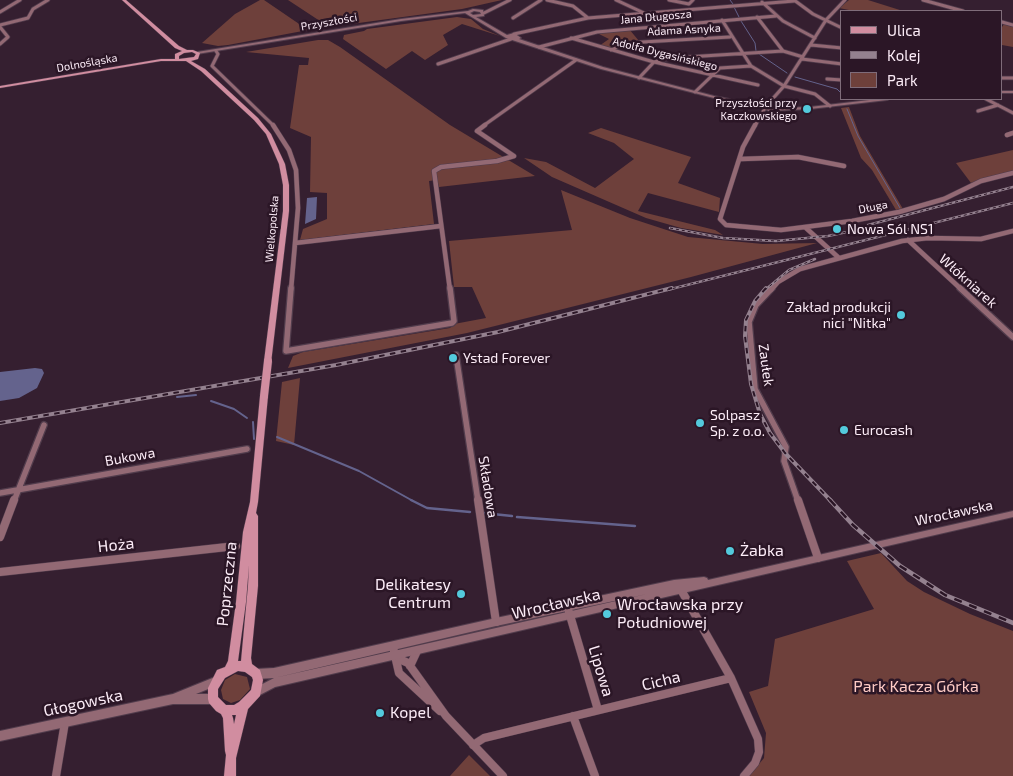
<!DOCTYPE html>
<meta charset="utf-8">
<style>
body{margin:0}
#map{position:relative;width:1013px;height:776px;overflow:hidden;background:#351f30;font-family:"Exo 2",sans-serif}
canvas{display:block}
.legend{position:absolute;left:840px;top:10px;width:162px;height:90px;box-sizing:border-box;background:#2b1626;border:1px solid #7f6c7a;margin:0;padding:6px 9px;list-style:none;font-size:15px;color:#fcecf7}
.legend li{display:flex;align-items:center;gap:10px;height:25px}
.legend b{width:25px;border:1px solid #7f6c7a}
</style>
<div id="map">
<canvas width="1013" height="776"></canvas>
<ul class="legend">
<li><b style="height:6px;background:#d18da0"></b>Ulica</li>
<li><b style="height:6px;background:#94818f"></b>Kolej</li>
<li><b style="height:14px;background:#6e403b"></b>Park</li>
</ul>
</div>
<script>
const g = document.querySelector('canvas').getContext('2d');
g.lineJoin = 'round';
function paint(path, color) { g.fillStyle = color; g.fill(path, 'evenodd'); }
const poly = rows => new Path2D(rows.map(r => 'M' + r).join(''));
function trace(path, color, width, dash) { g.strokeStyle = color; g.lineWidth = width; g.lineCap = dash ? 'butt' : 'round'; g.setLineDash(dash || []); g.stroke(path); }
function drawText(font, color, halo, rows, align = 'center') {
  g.font = font + ' "Exo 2",sans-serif'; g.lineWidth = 5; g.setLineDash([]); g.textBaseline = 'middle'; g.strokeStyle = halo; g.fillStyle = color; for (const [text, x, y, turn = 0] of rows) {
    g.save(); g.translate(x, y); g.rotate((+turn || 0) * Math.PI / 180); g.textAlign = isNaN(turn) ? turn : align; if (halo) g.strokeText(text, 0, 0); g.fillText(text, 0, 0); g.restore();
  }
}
paint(poly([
 [260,0,264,0,308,30,228,45,218,46,202,43,235,14],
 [288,0,502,0,462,9,329,27],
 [849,0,868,0,903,11,854,11,839,8],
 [457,17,471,19,483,29,500,36,462,24,443,35,448,45,425,60,412,51,386,69,343,39,344,35,364,31,367,29],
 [1004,24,1013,27,1013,47,1002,45,1002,27],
 [629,29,639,41,625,42,614,49,599,46,609,39,597,33],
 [318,40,328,40,340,47,450,125,535,176,439,187,437,180,429,181,434,224,300,240,303,229,327,219,327,193,310,192,311,137,290,128,299,65,308,65,309,58,246,52],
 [849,107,860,136,903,209,896,210,872,170,861,158,841,108],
 [601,128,691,157,678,183,720,198,719,212,648,193,638,211,715,230,723,235,681,228,646,218,552,177,524,158,546,162,595,188,634,159,614,143,588,133],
 [1013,150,1013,172,971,183,956,163],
 [561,190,630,218,688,237,763,244,817,243,691,277,467,333,288,368,293,356,303,352,450,328,454,324,486,318,472,287,454,287,449,241,572,230],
 [300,378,294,445,276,441,282,382],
 [881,553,907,581,924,592,970,614,1013,631,1013,776,749,776,764,758,766,733,749,692,768,686,775,639,874,609,847,561],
 [235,674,247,677,250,689,240,700,231,703,223,699,221,690,225,680],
 [469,755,490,776,450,776]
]), '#6e403b');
paint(poly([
 [317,197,316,219,305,224,307,198],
 [35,368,42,369,44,373,37,388,19,398,0,401,0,372]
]), '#64638d');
trace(poly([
 [730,0,733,4],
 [734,7,739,17],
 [741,21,755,43,756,51],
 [759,54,787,73],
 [795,77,837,89,842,94],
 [847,109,858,136,900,208]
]), '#64638d', 1);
trace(poly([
 [177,397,196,395],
 [211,401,234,409,247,418],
 [253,422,254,439],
 [277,437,359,471,413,501]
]), '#64638d', 2);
trace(poly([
 [411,500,427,508,470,512],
 [483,513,512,516],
 [517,517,635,526]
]), '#64638d', 2.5);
const minorFar3 = poly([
 [547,0,573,6,588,18],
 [616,0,644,13],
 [669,0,689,4,693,0],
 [794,0,813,14,842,28],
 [923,0,963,11],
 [762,2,783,21,815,38],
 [0,12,20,0],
 [484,13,510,0],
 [757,17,783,51,803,57],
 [513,18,541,0],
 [722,20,751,66,784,86,815,94,830,106],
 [1002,22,1013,25],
 [0,25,28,18,33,9,48,0],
 [0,27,8,37,0,44],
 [514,34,588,18,794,1],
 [571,38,654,62,758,85],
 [811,45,842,48],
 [539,47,597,32,776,16],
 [611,50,625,43,730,37],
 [216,51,218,54,212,66,274,126],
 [802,59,842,64],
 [438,64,511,39],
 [639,78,654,62,671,58,783,51],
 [1002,78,1013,78],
 [827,79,842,80],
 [695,92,720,68,751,66],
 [986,99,1013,113],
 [776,102,784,106],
 [768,104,784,86,826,20,845,0],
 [978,111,998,105],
 [483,126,576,60],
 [755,126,765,108]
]);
const minorFar2 = poly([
 [273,125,289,150,296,170,298,208,291,290],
 [755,125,743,147,720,219,726,225,781,230,852,221,899,212,944,199,981,181,1013,173],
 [1007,135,1013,133],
 [741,159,798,157,844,166],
 [806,228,839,258],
 [908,240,962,290],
 [295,243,441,226],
 [450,290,434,171,441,167,497,161,514,156,477,131,485,125],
 [771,290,778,282,800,269,902,241,928,238,981,239,1013,231]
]);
const minorFar1 = poly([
 [291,288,286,351,452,323,454,321,450,288],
 [772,288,756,305,749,322,755,389,786,447,784,461,798,501],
 [960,288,1013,337],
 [456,355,478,501],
 [0,493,247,449],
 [14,501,44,425]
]);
const minor = poly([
 [478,500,496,622],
 [798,500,818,558],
 [0,537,14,500],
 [0,572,236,546],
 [680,588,731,678,758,739,759,752,755,763,744,776],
 [569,612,598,710],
 [393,647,399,673,440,711],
 [395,657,408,663,446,716,503,776],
 [410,666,417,651],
 [573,716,595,776],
 [473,745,484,738,731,678],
 [56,776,65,722]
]);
const tertiary = poly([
 [473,9,483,10,484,16,476,17,507,35,514,33,521,38,519,39,603,67,714,96,760,105,771,103,777,108,810,107,878,99,889,99,887,100,810,109,769,111,763,108,714,98,601,69,506,38,465,13,401,21,197,54,195,53,197,52,401,19,468,11,473,9],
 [474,11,480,12,481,14,473,15,470,13,474,11],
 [766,106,770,106,773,108,770,109,766,106],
 [1002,91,1013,91,1013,93,1002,93,1002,91],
 [1013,511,1013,517,275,687,256,697,253,695,251,692,253,689,274,678,647,594,496,626,274,678,256,679,253,677,251,674,253,671,256,669,274,668,496,618,674,580,704,577,707,578,708,580,1013,511],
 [215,677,218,679,220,682,218,685,196,694,213,694,216,696,218,699,216,702,213,704,173,704,0,741,0,731,173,694,215,677]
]);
const secondary = poly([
 [122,0,126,0,179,46,187,50,193,50,200,53,198,59,191,61,205,69,258,118,271,134,285,164,289,185,289,211,271,363,265,363,264,361,283,211,283,185,279,164,266,134,254,120,201,71,186,61,161,61,0,88,0,86,161,59,175,59,175,54,182,51,175,48,122,0],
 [192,52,196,54,194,57,179,59,179,56,184,53,192,52],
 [264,393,268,396,258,502,256,513,258,516,258,586,251,658,252,664,260,670,263,680,260,696,248,709,236,758,236,776,224,776,226,755,225,751,223,718,221,714,216,711,209,703,208,699,208,688,217,670,225,667,228,661,236,602,243,532,250,502,260,396,264,393],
 [249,565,248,586,241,661,238,661,246,602,249,565],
 [238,671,245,672,252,677,253,680,251,690,239,702,234,705,226,705,218,697,218,689,225,678,238,671],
 [232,715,236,715,234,724,233,718,232,715]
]);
trace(minorFar3, '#513c4c', 4.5);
trace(minorFar2, '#513c4c', 5.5);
trace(minorFar1, '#513c4c', 8);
trace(minor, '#513c4c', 9);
trace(tertiary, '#513c4c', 2);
trace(secondary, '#513c4c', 1);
trace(minorFar3, '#936974', 3);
trace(minorFar2, '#936974', 4.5);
trace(minorFar1, '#936974', 5.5);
trace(minor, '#936974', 8);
paint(tertiary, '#936974');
paint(secondary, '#d18da0');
const railFar2 = poly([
 [868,225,1013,187],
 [670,228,723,238,776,241,828,236,875,226],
 [667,290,1013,203],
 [765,290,789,270,815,259]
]);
const railFar1 = poly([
 [766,288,755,301,746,320,745,336,751,384,760,414,770,433,785,453,831,501],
 [0,423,336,365,498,332,672,288]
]);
const rail = poly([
 [830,500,853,525,900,566,945,595,1013,623]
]);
trace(railFar2, '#94818f', 2.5);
trace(railFar1, '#94818f', 4);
trace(rail, '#94818f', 4.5);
trace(railFar2, '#2b1626', 1, [3]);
trace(railFar1, '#2b1626', 2, [5.5]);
trace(rail, '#2b1626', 2.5, [8]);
const secondaryBridge = poly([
 [264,396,268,361]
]);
trace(secondaryBridge, '#513c4c', 9, []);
trace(secondaryBridge, '#d18da0', 8);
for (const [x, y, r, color] of [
 [807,109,5,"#53cadc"],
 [837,229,5,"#53cadc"],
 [901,315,5,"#53cadc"],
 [453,358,5,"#53cadc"],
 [700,423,5,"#53cadc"],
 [844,430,5,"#53cadc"],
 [730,551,5,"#53cadc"],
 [461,594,5,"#53cadc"],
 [607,614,5,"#53cadc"],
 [380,713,5,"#53cadc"]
]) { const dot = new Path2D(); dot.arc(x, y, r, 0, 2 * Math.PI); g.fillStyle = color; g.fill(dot); trace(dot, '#2b1626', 2); }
drawText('11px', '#fcecf7', '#2b1626', [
 ["Jana Długosza",656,17,-5],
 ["Przyszłości",329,22,-10],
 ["Adama Asnyka",684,30,-3],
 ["Adolfa Dygasińskiego",665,54,14],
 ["Dolnośląska",87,63,-10],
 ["Długa",873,207,-11],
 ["Wielkopolska",272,229,-85]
]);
drawText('11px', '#fcecf7', '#2b1626', [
 ["Przyszłości przy",797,103],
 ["Kaczkowskiego",797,116]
], 'right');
drawText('14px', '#fcecf7', '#2b1626', [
 ["Nowa Sól NS1",847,229],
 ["Zakład produkcji",891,307,"right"],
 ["nici \"Nitka\"",891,323,"right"],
 ["Ystad Forever",463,358],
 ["Solpasz",710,415],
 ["Sp. z o.o.",710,431],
 ["Eurocash",854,430]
], 'left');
drawText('14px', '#fcecf7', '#2b1626', [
 ["Włókniarek",968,281,42],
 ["Zaułek",766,365,82],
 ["Bukowa",130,457,-10],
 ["Składowa",488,487,81],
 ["Wrocławska",954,513,-12]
]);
drawText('16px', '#fcecf7', '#2b1626', [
 ["Hoża",116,545,-6],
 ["Poprzeczna",227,584,-84],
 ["Wrocławska",556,604,-13],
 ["Lipowa",601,671,73],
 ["Cicha",661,681,-14],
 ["Głogowska",83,703,-12]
]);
drawText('16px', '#fcecf7', '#2b1626', [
 ["Żabka",740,551],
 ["Delikatesy",451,585,"right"],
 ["Centrum",451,603,"right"],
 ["Wrocławska przy",617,605],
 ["Południowej",617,623],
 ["Kopel",390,713]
], 'left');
drawText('16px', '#fecbc5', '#2b1626', [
 ["Park Kacza Górka",916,687]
]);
</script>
